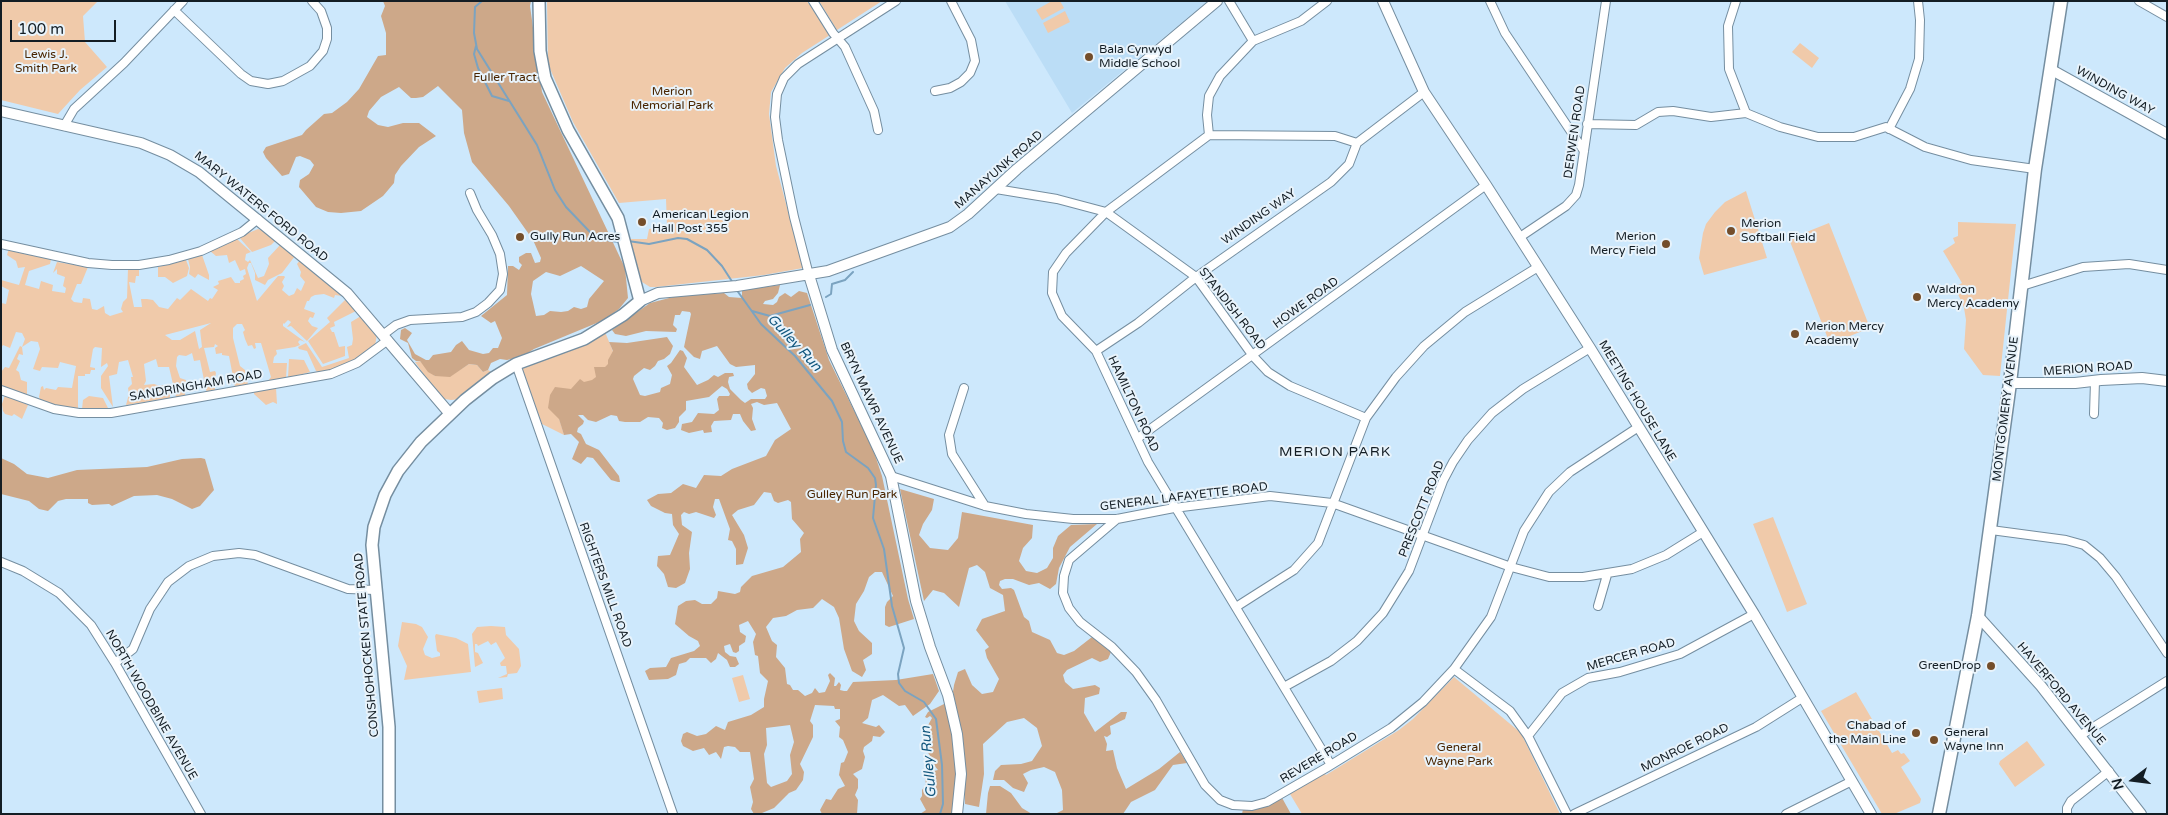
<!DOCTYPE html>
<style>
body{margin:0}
#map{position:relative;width:2168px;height:815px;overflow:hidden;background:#cde8fc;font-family:"Varela Round",sans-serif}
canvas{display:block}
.frame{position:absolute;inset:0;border:2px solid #131d24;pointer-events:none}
.north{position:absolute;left:2108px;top:755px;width:50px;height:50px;-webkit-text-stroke:4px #e8f3fb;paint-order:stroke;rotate:255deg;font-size:14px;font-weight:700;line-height:20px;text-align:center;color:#131d24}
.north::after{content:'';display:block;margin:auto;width:18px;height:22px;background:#131d24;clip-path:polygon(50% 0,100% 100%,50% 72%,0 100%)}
.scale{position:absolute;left:10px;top:20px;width:106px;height:22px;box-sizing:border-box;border:2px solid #131d24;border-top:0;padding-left:6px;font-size:15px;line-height:18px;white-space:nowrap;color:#131d24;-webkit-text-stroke:4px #e8f3fb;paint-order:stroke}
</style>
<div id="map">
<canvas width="2168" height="815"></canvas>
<div class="frame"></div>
<div class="north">N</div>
<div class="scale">100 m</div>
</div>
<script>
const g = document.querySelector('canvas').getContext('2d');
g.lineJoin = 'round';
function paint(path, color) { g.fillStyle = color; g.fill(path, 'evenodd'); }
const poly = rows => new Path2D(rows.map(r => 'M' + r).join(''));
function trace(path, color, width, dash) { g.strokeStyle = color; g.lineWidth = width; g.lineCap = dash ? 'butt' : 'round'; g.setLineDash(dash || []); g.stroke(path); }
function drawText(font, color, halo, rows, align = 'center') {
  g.font = font + ' "Varela Round",sans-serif'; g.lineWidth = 4; g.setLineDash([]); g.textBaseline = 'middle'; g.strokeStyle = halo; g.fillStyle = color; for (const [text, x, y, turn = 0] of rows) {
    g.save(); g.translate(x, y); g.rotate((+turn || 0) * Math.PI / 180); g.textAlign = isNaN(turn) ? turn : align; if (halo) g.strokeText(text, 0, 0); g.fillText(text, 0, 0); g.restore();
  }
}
paint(poly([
 [1005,1,1208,1,1072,113]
]), '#bbddf6');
paint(poly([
 [1,1,98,1,83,16,85,42,107,67,80,90,58,114,1,100],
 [547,1,807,1,830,35,802,53,785,68,771,92,769,114,776,166,803,268,764,275,656,287,650,287,642,282,639,278,630,239,647,239,649,229,667,226,666,199,619,203,573,122,548,64],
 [819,1,882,1,837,30],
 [1052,1,1060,1,1064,8,1042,20,1036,10],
 [1065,11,1070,22,1048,33,1043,23],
 [1800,43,1819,58,1812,68,1792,52],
 [1746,191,1767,258,1704,275,1699,258,1703,233,1706,224,1715,212,1725,202],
 [1958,222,2016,224,2000,376,1983,375,1964,349,1966,320,1964,308,1955,287,1962,283,1943,251,1955,243,1953,238,1958,236],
 [1829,223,1870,328,1830,344,1789,239],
 [258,229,264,231,276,240,271,245,252,252,239,237],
 [237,239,251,252,246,254,245,260,248,262,250,260,258,278,264,276,269,264,268,258,281,244,295,256,282,273,268,280,265,285,255,280,255,273,251,263,249,263,247,268,257,301,278,276,284,276,285,277,282,282,284,286,282,290,289,296,294,294,297,288,301,291,305,282,300,276,301,272,297,264,300,260,342,296,335,295,334,298,324,294,315,295,311,297,309,301,307,301,304,309,315,313,313,318,310,317,308,321,312,326,318,328,307,341,291,326,287,327,291,322,288,320,284,324,283,323,283,326,305,342,300,340,298,342,300,345,295,347,276,350,277,354,274,357,273,363,287,363,286,378,268,381,271,377,261,343,255,343,256,348,254,349,252,345,248,346,245,339,243,332,245,330,242,324,237,324,233,328,233,338,240,366,245,370,248,385,235,387,229,356,222,355,222,353,216,354,215,348,218,346,215,344,214,347,204,348,210,372,215,371,216,373,214,383,210,387,215,388,215,390,207,392,206,390,200,360,194,361,192,353,186,356,179,355,177,357,176,366,180,378,186,380,185,395,176,397,169,367,158,367,156,359,144,364,146,381,144,385,154,384,160,386,169,384,170,398,126,405,129,394,128,388,132,384,131,377,133,377,128,360,119,362,117,374,109,376,113,407,101,388,101,376,108,366,107,363,101,367,102,348,95,347,93,349,90,367,95,368,95,370,91,370,90,374,85,374,85,376,78,376,78,409,52,404,41,401,39,397,41,387,43,386,44,390,46,388,56,390,58,387,72,388,76,366,60,362,58,368,42,367,40,371,33,369,40,349,38,342,31,341,22,347,23,355,19,354,17,359,20,361,16,370,19,372,21,380,27,382,27,395,1,385,1,372,5,367,9,368,20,346,22,347,25,339,22,333,16,332,10,348,3,345,1,348,1,303,6,304,9,290,1,286,1,280,19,285,25,267,18,268,16,261,7,255,9,248,51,259,50,264,29,271,25,285,39,289,41,281,53,285,52,291,65,293,66,288,63,286,65,277,57,274,57,269,53,273,57,262,88,267,81,284,77,284,71,299,74,302,82,303,83,298,90,299,92,309,97,310,104,306,105,313,110,316,123,312,121,309,123,302,127,298,128,269,139,269,139,276,136,276,135,283,129,282,134,307,142,307,141,299,147,299,153,300,159,307,168,309,177,298,180,300,191,289,208,301,210,298,212,299,218,290,213,287,219,284,218,281,231,277,235,283,240,283,240,281,244,279,243,276,246,274,245,269,240,271,235,260,229,263,227,255,216,256,210,251],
 [211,323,200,330,202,347,199,349,195,331,180,340,172,340,165,335],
 [202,255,209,275,209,280,198,274,195,278,189,274,190,267,188,259],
 [186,260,189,268,187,276,173,283,165,277,158,277,158,267],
 [346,299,358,310,334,322,335,326,330,328,332,332,334,332,339,347,345,346,345,356,323,364,308,341,330,322,327,318],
 [361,316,377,334,375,346,357,359,338,368,319,373,316,371,307,351,299,349,298,347,306,343,322,367,349,358,347,347,352,345,353,339,351,322],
 [605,332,631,395,559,418,564,435,542,424,522,369],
 [289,359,304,360,310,372,288,378],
 [420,361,435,376,450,376,469,364,477,365,483,372,488,370,493,373,460,399,451,400,445,399,434,389,415,362],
 [276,388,277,404,273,402,266,405,254,394,254,392],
 [5,395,28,405,22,419,14,414,12,416,5,414,3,411,2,404],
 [89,396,103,398,108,408,82,409,83,400],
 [1773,517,1807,604,1787,612,1753,524],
 [402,622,416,624,422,627,428,637,423,649,425,655,432,658,440,656,440,653,437,651,435,636,436,634,456,638,468,644,471,672,404,680,407,666,398,646],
 [491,626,505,627,506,635,519,649,521,666,517,673,508,674,507,677,498,678,507,674,506,666,501,666,500,663,505,658,496,642,491,645,488,641,478,646,477,644,475,644,475,652,478,653,483,663,475,667,472,634,477,627],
 [743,675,750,699,739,702,732,678],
 [1454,677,1521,733,1560,814,1302,814,1290,794,1324,773,1326,775,1399,730,1413,719],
 [502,688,503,699,479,703,477,691],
 [1856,692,1892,753,1898,750,1901,754,1904,753,1910,761,1901,767,1921,799,1920,803,1894,814,1882,814,1821,711],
 [2027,741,2045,765,2015,787,1999,764,2000,761]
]), '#f0caaa');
paint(poly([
 [383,1,531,1,530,6,542,92,625,268,628,298,619,309,604,320,534,349,523,356,507,360,500,359,491,363,488,370,483,372,477,365,469,364,450,377,435,376,428,372,420,361,416,361,412,358,408,343,400,339,401,330,405,328,412,333,407,340,415,354,426,360,429,360,433,355,451,352,456,345,462,341,469,350,483,354,489,353,493,348,498,348,502,338,495,321,491,323,481,316,507,295,508,266,513,266,519,270,522,265,519,262,519,257,526,253,531,253,535,263,540,262,541,258,533,240,509,206,472,162,464,133,462,110,438,86,423,97,416,98,411,98,399,87,381,97,369,111,367,117,378,125,388,127,403,123,419,123,436,136,419,147,401,166,395,175,394,183,383,196,361,211,341,213,328,212,316,207,299,187,300,180,309,174,314,165,310,160,300,156,296,157,289,174,282,176,266,158,263,152,266,147,302,135,306,130,324,114,332,113,347,102,359,89,378,56,386,55,386,33,381,16,385,6],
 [581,266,604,281,589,299,587,307,581,309,574,307,568,311,561,312,550,311,544,315,536,316,531,294,533,281,546,272,560,276],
 [780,285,778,293,773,299,765,301,763,304,773,305,777,302,779,297,785,293,791,297,799,291,807,293,829,360,873,449,882,476,908,599,914,619,889,627,885,625,885,607,887,602,893,596,882,572,875,572,869,577,864,591,856,604,854,621,859,631,872,643,872,654,863,660,866,670,862,677,852,671,844,649,839,618,834,607,822,599,813,608,797,610,786,616,773,618,766,627,772,641,777,645,776,657,785,668,787,684,790,685,793,690,798,690,805,696,812,693,815,688,819,693,825,692,830,681,828,675,830,673,835,678,834,686,836,686,839,682,841,685,840,690,844,691,847,691,853,682,896,680,933,674,939,691,930,704,913,716,905,705,899,706,883,695,872,700,868,718,862,723,876,727,879,725,885,732,880,737,873,736,872,741,864,747,863,751,865,757,862,769,853,774,858,779,858,788,855,795,858,800,857,814,822,814,820,810,826,799,831,800,838,789,845,786,839,775,841,763,844,762,848,752,843,740,839,737,840,727,835,721,840,719,840,709,835,709,834,706,815,705,810,721,813,725,813,737,800,764,804,772,803,780,796,790,789,793,774,808,762,813,754,814,751,809,753,802,750,787,754,779,750,752,740,752,735,747,728,746,724,747,721,759,716,752,709,755,704,748,693,751,683,746,681,741,683,734,687,732,697,736,706,734,716,726,725,730,728,722,751,715,764,707,764,699,768,681,760,673,758,656,755,655,753,642,756,634,748,621,739,625,740,632,746,636,745,642,739,646,739,651,736,653,733,652,730,644,724,646,725,652,730,656,736,657,739,664,735,667,730,667,727,660,718,653,716,659,711,663,706,658,690,658,686,662,679,664,676,675,668,679,649,680,645,671,650,668,666,667,671,658,694,651,700,646,698,641,689,636,675,624,678,606,686,601,695,600,702,604,711,604,717,598,718,591,735,594,740,592,741,587,752,576,783,567,801,552,800,539,804,533,792,519,791,502,788,500,778,503,774,501,771,493,764,492,754,505,738,510,732,515,744,535,748,548,743,564,736,565,736,549,732,541,728,540,730,529,719,499,715,499,713,507,716,515,714,518,696,512,689,514,684,512,681,515,682,525,692,532,689,553,690,569,685,583,676,588,668,587,664,574,657,566,658,556,670,555,679,534,673,525,672,514,665,513,651,506,647,500,658,494,671,493,683,484,696,488,704,475,721,476,732,469,766,456,775,440,791,429,777,403,764,405,757,402,751,404,753,408,752,419,756,430,751,431,743,421,740,414,733,414,731,420,714,421,711,426,712,432,704,433,703,430,689,433,681,430,682,424,692,422,698,413,714,414,719,410,717,399,719,396,729,396,730,394,727,389,722,386,709,397,686,401,686,410,679,417,679,422,675,428,667,430,662,428,663,423,659,418,648,417,640,422,625,422,619,421,617,416,611,415,596,422,588,420,583,415,578,415,584,421,583,424,578,428,577,432,581,434,586,444,599,450,619,476,620,482,618,482,611,480,593,458,587,457,581,464,572,459,579,442,571,434,564,435,559,419,548,408,550,395,555,387,571,389,580,379,584,382,592,380,596,377,594,367,605,367,608,364,608,360,613,351,609,342,627,343,667,337,673,346,670,354,664,359,658,361,655,366,650,370,644,368,634,376,633,379,640,395,645,396,660,392,661,388,670,384,672,375,667,366,671,363,680,350,683,351,687,358,684,367,697,385,708,380,714,375,718,377,725,373,733,373,734,376,729,377,728,382,730,389,741,400,745,403,751,399,765,399,767,396,765,389,761,388,752,393,748,389,747,384,755,374,755,365,736,367,730,364,717,346,702,351,700,359,694,357,684,347,691,314,690,312,682,311,680,315,675,315,673,325,677,329,676,332,646,331,626,336,615,334,612,330,650,303,677,296,724,293,729,297,742,298,742,290],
 [790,725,794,742,790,755,792,774,787,781,771,787,767,783,764,754,767,745,766,728],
 [1,458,14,464,27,474,48,478,77,470,147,467,182,459,201,458,205,459,214,490,200,506,192,509,172,499,157,495,134,496,112,506,109,504,92,505,88,503,88,499,66,499,58,501,48,511,39,509,29,501,1,494],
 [900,489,934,499,932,510,923,524,919,535,930,548,948,550,958,538,962,512,1033,525,1032,538,1023,548,1019,561,1026,571,1037,573,1047,568,1053,558,1053,548,1058,536,1071,525,1097,524,1070,547,1059,568,1056,584,1050,589,1039,583,1029,585,1013,579,1005,579,1000,581,999,585,1002,589,1011,588,1014,590,1024,617,1029,621,1032,632,1050,640,1057,653,1064,655,1074,651,1092,637,1111,652,1108,659,1100,662,1092,658,1067,670,1063,675,1065,682,1073,689,1095,685,1100,688,1099,694,1085,698,1084,713,1095,732,1121,712,1127,712,1125,719,1110,726,1111,734,1107,737,1104,736,1107,744,1106,751,1113,750,1117,768,1126,789,1159,769,1180,752,1187,763,1173,765,1155,790,1131,802,1123,814,1055,814,1063,810,1062,790,1055,772,1044,767,1031,770,1023,774,1028,783,1024,792,1013,788,1004,780,993,780,995,771,1001,765,1021,764,1032,761,1042,746,1037,728,1024,718,1007,722,983,744,984,774,979,807,965,804,962,733,953,692,954,685,958,672,965,669,972,685,982,694,993,692,999,679,987,658,985,650,989,647,976,630,982,619,1005,611,1003,595,990,588,985,572,977,565,969,568,959,607,944,593,933,590,924,601],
 [948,702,956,765,953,814,920,814,926,810,920,799,922,796,922,790,926,784,925,778,934,774,930,772,938,770,932,763,932,759,927,751,926,729,932,718,930,716,927,718,925,717,928,712],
 [990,786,1000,786,1011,793,1022,808,1032,814,986,814,988,793],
 [1281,796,1291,814,1242,814,1243,809]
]), '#cda889');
trace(poly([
 [482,1,475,7,474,33,477,49,537,145,555,190,566,207,590,232,610,241,620,242],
 [476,46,474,54,478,68,492,96,509,101],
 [628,241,649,244,678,238,687,239,707,250,722,266,733,283],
 [736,289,761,324,795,356,832,401,842,422,843,441,846,452,868,468,875,478,876,485,873,518,884,549,892,606,904,648,898,674,899,683,905,691,924,702,936,719,942,765,943,804,940,814],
 [826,297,831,294,832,284,845,280,853,272],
 [752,311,770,316,810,305]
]), '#7ba3c0', 2);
const minor = poly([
 [813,1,833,33,845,47,874,111,878,130],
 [1229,1,1253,41],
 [1327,1,1301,21,1253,41,1220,76,1209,96,1207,115,1209,135,1106,212,1066,253,1053,272,1052,293,1062,316,1096,351,1148,462,1331,765],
 [1490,1,1505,33,1584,151],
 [1736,1,1728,26,1729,69,1746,113],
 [2139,1,2167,17],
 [174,10,241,74,251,81,268,84,283,81,310,66,323,51,327,39,327,28,321,11,312,1],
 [935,91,950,88,961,82,970,73,975,61,971,40,951,1],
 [1587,124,1636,125,1658,112,1673,111,1711,117,1746,113,1780,127,1818,137,1854,137,1886,127,1925,147,1971,160,2035,169],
 [64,126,74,109,124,63,183,1],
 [1889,129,1910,89,1919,59,1920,20,1918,1],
 [1209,135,1335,136,1357,143],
 [996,189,1057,199,1106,212,1196,277,1253,356,1268,372,1290,386,1366,418],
 [1520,237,1566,206,1576,195,1579,185,1606,1],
 [1,244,88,263,112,265,139,265,169,260,201,251,242,232,258,219],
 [809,275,794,217,778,140,775,117,777,94,784,78,798,64,896,1],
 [2022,286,2083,267,2129,264,2167,270],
 [384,334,396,325,410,320,462,317,476,312,488,303,500,290,503,274,500,254,492,235,477,210,470,193],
 [1096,351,1138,323,1196,277,1331,182,1349,164,1357,143,1424,92],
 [516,364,673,814],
 [964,388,949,435,952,454,985,506],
 [1,390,54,409,79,413,111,413,331,374,357,363,388,340],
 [2094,414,2095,381],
 [1138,438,1486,185],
 [891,476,985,506,1026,514,1073,519,1117,519,1174,508,1270,496,1332,503,1511,567,1549,577,1583,577,1632,569,1666,555,1703,532],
 [1117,519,1069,560,1064,576,1063,593,1069,608,1080,622,1112,647,1136,672,1156,700,1205,785,1220,800,1233,805,1252,806,1267,802,1326,768,1391,728,1423,702,1454,669,1491,617,1524,531,1549,492,1570,472,1637,428],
 [1991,530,2066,540,2084,545,2100,558,2116,577,2167,653],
 [1,562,23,571,59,593,91,625,115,663,201,814],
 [1598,606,1607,575],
 [1236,607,1294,570,1318,543,1366,418,1396,377,1424,346,1465,312,1538,267],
 [115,663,133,649,150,609,168,582,189,566,213,556,239,553,255,555,348,589,375,590],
 [1454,669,1510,711,1528,736,1567,814],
 [1284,687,1331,661,1357,641,1383,613,1409,571,1443,481,1453,462,1468,440,1492,413,1523,389,1590,348],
 [2081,735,2167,681],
 [1528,736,1562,693,1588,678,1620,672,1680,654,1754,614],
 [1574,814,1756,727,1802,698],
 [1786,814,1852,781],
 [2067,814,2067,808,2071,801,2109,771]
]);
const tertiary = poly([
 [1383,1,1424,92,1486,185,1590,348,1754,614,1871,814],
 [2050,69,2167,134],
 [1,111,141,143,170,155,199,172,347,293,450,414],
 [809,275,832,350,891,476,916,601,930,647,948,695,957,734,961,774,957,814],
 [640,301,658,293,737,286,828,271,950,227,968,214,1017,169,1217,1],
 [2010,383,2075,383,2101,380,2142,378,2167,381],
 [1978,616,2041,686,2141,814]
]);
const secondary = poly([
 [389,814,389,727,372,545,374,527,385,495,398,471,421,442,465,400,493,378,516,364,584,339,623,315,640,301,618,218,568,130,545,78,540,51,539,1]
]);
const primary = poly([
 [1939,814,1978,616,2010,383,2035,169,2061,1]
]);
trace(minor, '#758ea0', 10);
trace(tertiary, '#758ea0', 12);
trace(secondary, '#758ea0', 14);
trace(primary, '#758ea0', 15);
trace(minor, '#fff', 8);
trace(tertiary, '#fff', 10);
trace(secondary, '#fff', 11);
trace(primary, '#fff', 12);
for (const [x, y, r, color] of [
 [1089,57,5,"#744e2b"],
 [642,222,5,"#744e2b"],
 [1731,231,5,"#744e2b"],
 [520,237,5,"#744e2b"],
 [1666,244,5,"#744e2b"],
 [1917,297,5,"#744e2b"],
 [1795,334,5,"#744e2b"],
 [1991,666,5,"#744e2b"],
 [1916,733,5,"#744e2b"],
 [1934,740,5,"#744e2b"]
]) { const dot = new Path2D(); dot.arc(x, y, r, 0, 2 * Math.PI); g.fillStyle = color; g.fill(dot); trace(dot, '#e8f3fb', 2); }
drawText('12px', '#131d24', '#e8f3fb', [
 ["Bala Cynwyd",1099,50],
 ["Middle School",1099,64],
 ["American Legion",652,215],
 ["Hall Post 355",652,229],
 ["Merion",1741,224],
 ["Softball Field",1741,238],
 ["Gully Run Acres",530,237],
 ["Merion",1656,237,"right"],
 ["Mercy Field",1656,251,"right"],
 ["Waldron",1927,290],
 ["Mercy Academy",1927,304],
 ["Merion Mercy",1805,327],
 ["Academy",1805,341],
 ["GreenDrop",1981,666,"right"],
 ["Chabad of",1906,726,"right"],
 ["the Main Line",1906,740,"right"],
 ["General",1944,733],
 ["Wayne Inn",1944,747]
], 'left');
drawText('12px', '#492500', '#e8f3fb', [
 ["Lewis J.",46,55],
 ["Smith Park",46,69],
 ["Fuller Tract",505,78],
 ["Merion",672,92],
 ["Memorial Park",672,106],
 ["Gulley Run Park",852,495],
 ["General",1459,748],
 ["Wayne Park",1459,762]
]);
drawText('12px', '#131d24', '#e8f3fb', [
 ["WINDING WAY",2115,91,29],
 ["DERWEN ROAD",1575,132,-82],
 ["MANAYUNK ROAD",999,170,-41],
 ["MARY WATERS FORD ROAD",261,207,39],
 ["WINDING WAY",1259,217,-35],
 ["HOWE ROAD",1306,303,-36],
 ["STANDISH ROAD",1232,309,52],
 ["MERION ROAD",2088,369,-4],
 ["SANDRINGHAM ROAD",196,386,-10],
 ["MEETING HOUSE LANE",1637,401,59],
 ["BRYN MAWR AVENUE",871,403,65],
 ["HAMILTON ROAD",1133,404,65],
 ["MONTGOMERY AVENUE",2006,409,-83],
 ["GENERAL LAFAYETTE ROAD",1184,497,-7],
 ["PRESCOTT ROAD",1422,509,-68],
 ["RIGHTERS MILL ROAD",605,585,70],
 ["CONSHOHOCKEN STATE ROAD",367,645,-95],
 ["MERCER ROAD",1631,655,-16],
 ["HAVERFORD AVENUE",2061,694,50],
 ["NORTH WOODBINE AVENUE",151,705,60],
 ["MONROE ROAD",1685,748,-26],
 ["REVERE ROAD",1319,758,-31]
]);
drawText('italic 14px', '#12577e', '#e8f3fb', [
 ["Gulley Run",794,343,47],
 ["Gulley Run",929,762,-95]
]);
g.letterSpacing = '1px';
drawText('14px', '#131d24', '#e8f3fb', [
 ["MERION PARK",1335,452]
]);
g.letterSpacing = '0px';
</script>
